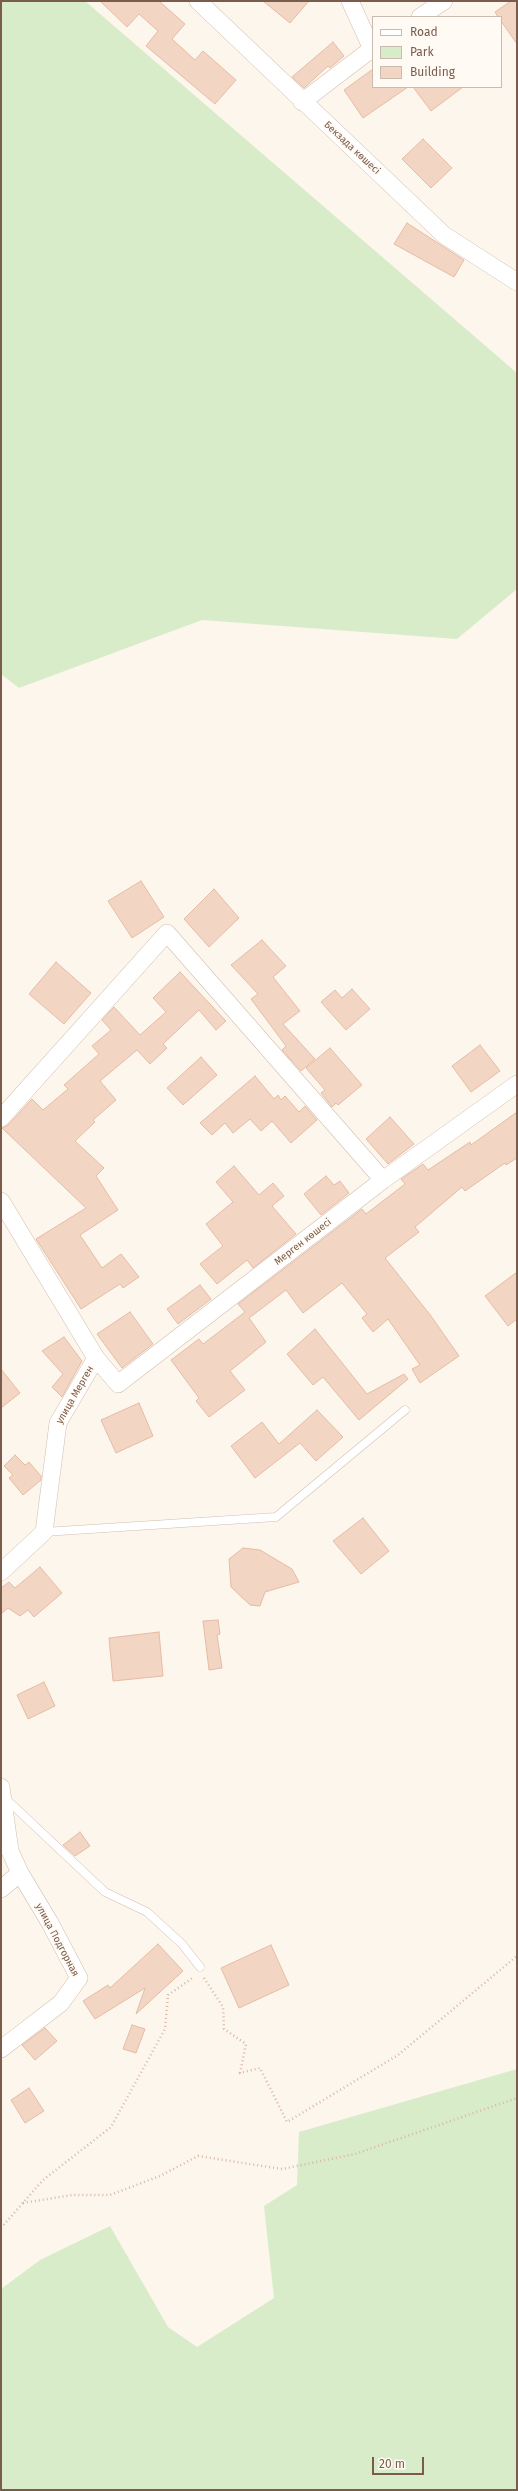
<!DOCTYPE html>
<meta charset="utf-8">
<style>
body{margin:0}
#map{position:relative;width:518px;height:2491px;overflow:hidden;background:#fdf6ec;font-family:"Fira Sans",sans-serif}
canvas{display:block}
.frame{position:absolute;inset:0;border:2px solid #7a5c4d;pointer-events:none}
.legend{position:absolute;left:372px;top:16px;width:130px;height:72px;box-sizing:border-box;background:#fffaf3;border:1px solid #cabbb1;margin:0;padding:5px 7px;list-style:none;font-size:12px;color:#7a5c4d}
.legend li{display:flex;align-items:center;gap:8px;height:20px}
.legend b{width:20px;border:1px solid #cabbb1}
.scale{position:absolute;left:372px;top:2457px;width:52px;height:18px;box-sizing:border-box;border:2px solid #7a5c4d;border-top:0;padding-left:5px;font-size:12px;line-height:14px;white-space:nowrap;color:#7a5c4d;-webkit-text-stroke:3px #fffaf3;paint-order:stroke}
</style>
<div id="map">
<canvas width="518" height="2491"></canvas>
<div class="frame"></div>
<ul class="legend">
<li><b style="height:5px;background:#fff"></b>Road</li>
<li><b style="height:11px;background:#d8ecc9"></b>Park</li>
<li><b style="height:11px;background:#f3d5c3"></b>Building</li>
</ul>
<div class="scale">20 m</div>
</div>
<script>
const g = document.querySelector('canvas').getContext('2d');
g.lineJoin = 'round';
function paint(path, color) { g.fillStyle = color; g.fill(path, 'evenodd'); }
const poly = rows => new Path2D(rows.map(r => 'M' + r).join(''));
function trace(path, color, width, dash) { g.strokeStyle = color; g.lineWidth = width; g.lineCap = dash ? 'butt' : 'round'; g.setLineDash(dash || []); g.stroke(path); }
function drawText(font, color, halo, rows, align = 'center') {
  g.font = font + ' "Fira Sans",sans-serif'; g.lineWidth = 3; g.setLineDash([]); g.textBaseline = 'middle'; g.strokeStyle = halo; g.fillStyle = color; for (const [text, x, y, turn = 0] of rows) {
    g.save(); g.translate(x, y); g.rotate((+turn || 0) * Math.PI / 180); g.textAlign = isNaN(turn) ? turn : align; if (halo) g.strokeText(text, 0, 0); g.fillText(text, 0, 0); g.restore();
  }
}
paint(poly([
 [1,1,85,1,517,373,517,589,457,639,202,620,19,688,1,674],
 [517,2069,517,2490,1,2490,1,2289,40,2260,110,2226,168,2327,197,2347,274,2298,264,2206,297,2185,299,2132]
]), '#d8ecc9');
const building = poly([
 [100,1,159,1,185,24,172,39,195,60,203,51,236,80,215,104,146,46,158,31,139,14,127,27,100,1],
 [263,1,309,1,290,23,263,1],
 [511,1,517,1,517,44,501,21,501,17,498,17,495,12,511,1],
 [333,42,344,56,330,68,328,66,304,88,292,77,333,42],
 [373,69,373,87,408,87,363,118,344,90,373,69],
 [413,87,463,87,431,111,413,87],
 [423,139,452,168,431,188,402,159,423,139],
 [407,223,464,260,454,277,394,244,407,223],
 [141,881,164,917,132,938,108,901,141,881],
 [214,889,239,918,209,947,184,919,214,889],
 [262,940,286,966,273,977,300,1011,283,1024,315,1059,301,1071,282,1050,286,1046,251,999,258,994,231,965,262,940],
 [56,962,91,993,64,1024,29,994,56,962],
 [180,972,226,1021,216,1030,199,1010,163,1044,167,1048,150,1064,137,1050,100,1081,116,1100,93,1120,95,1122,75,1141,104,1168,96,1176,118,1210,80,1235,102,1268,121,1254,139,1277,123,1288,120,1284,81,1309,36,1239,86,1208,2,1128,8,1125,32,1099,43,1110,68,1089,64,1085,99,1054,92,1046,111,1030,102,1020,114,1007,140,1035,166,1012,153,998,180,972],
 [352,989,370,1009,346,1030,321,1002,335,990,342,998,352,989],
 [480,1045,500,1071,471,1092,452,1066,480,1045],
 [330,1048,362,1085,338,1105,336,1103,332,1107,321,1093,325,1090,306,1068,330,1048],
 [201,1057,217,1075,183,1105,167,1088,201,1057],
 [255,1076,274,1099,278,1095,281,1100,285,1096,299,1112,305,1106,317,1120,291,1143,272,1121,261,1131,250,1119,233,1133,225,1123,212,1135,200,1123,255,1076],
 [517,1112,517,1158,506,1165,505,1163,465,1191,462,1187,415,1227,419,1232,385,1258,431,1316,459,1356,420,1383,412,1369,420,1365,388,1319,373,1332,362,1318,367,1314,342,1283,303,1313,286,1290,249,1318,266,1342,230,1371,245,1390,209,1417,196,1401,199,1398,171,1360,199,1339,203,1344,245,1312,238,1304,362,1209,366,1214,405,1184,401,1179,423,1164,428,1170,470,1142,471,1145,517,1112],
 [390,1117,414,1144,388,1164,366,1139,390,1117],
 [234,1166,259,1195,273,1183,284,1196,272,1206,296,1234,253,1268,247,1260,217,1284,200,1264,223,1246,206,1224,233,1202,216,1182,234,1166],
 [326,1176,334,1185,340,1181,349,1193,321,1215,304,1194,326,1176],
 [517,1272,517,1319,508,1326,485,1296,517,1272],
 [200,1285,211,1299,178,1324,167,1309,200,1285],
 [130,1312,153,1344,122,1368,97,1334,130,1312],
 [315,1329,367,1394,404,1374,408,1379,359,1420,323,1377,313,1385,287,1354,315,1329],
 [64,1337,82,1361,62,1397,52,1387,63,1374,42,1351,64,1337],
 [1,1369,20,1393,1,1408,1,1369],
 [139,1403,153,1436,116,1453,101,1420,139,1403],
 [317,1410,343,1437,316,1461,300,1443,255,1478,231,1446,262,1422,279,1444,317,1410],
 [15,1455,25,1465,29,1462,41,1476,41,1480,23,1495,9,1478,13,1475,4,1466,15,1455],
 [363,1518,389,1551,361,1574,333,1541,363,1518],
 [243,1548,260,1550,292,1569,299,1582,265,1592,260,1606,250,1605,231,1587,229,1559,243,1548],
 [40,1567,62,1593,34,1617,28,1610,20,1616,8,1608,1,1614,1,1588,9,1582,15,1588,40,1567],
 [218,1620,220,1634,217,1635,222,1668,209,1670,203,1621,218,1620],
 [159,1632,163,1676,113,1681,109,1638,159,1632],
 [44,1682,55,1706,28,1719,17,1695,44,1682],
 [80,1832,90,1846,75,1856,63,1845,80,1832],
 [158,1944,183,1971,136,2014,145,1988,95,2019,83,2001,108,1985,110,1988,158,1944],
 [271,1945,289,1985,239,2008,221,1968,271,1945],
 [132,2025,145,2029,136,2053,123,2049,132,2025],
 [45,2028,57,2041,35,2060,22,2045,45,2028],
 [29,2088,44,2111,25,2123,11,2100,29,2088]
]);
paint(building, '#f3d5c3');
trace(building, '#e6bba3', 1);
const lane = poly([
 [44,1532,276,1517,405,1410],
 [5,1798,105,1892,147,1912,182,1944,200,1967]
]);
const street = poly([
 [198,1,444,235,517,282],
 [350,1,372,49],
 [420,17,444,1],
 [302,102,373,48],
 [1,1118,167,933,383,1180],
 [1,1201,96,1358,118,1384,383,1180,517,1084],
 [1,1572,44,1532,58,1423,96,1358],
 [1,1787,10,1851,20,1873,50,1923,79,1978,61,2003,1,2049],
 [1,1889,20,1873]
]);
trace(lane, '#d1beb0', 9);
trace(street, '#d1beb0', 18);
trace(poly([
 [204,1978,223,2007,224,2029,246,2044,240,2073,260,2068,287,2122,398,2055,517,1956],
 [23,2203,72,2195,110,2195,160,2176,198,2156,282,2169,355,2154,517,2098],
 [1,2228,43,2180,111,2127,165,2029,168,1995,194,1977]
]), '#d9b8a5', 2.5, [1, 3]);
trace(lane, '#fff', 8);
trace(street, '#fff', 17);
drawText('10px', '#7a5c4d', '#fffaf3', [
 ["Бекзада көшесі",352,148,43],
 ["Мерген көшесі",303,1242,-38],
 ["улица Мерген",75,1395,-60],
 ["улица Подгорная",57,1940,62]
]);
</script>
